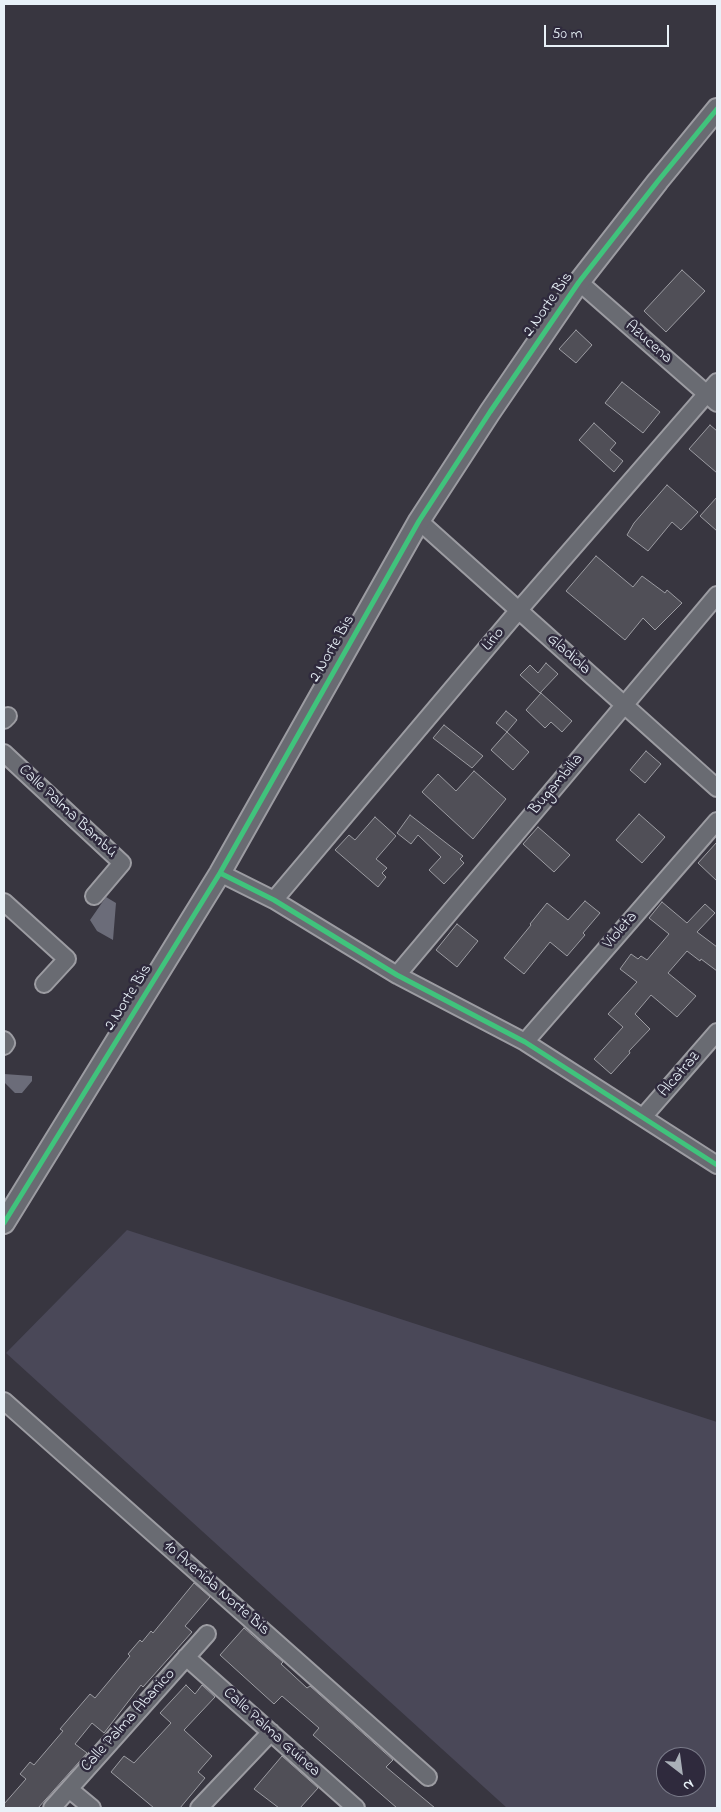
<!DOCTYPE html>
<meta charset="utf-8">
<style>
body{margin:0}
#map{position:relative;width:721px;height:1812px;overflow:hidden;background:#383640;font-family:"Indie Flower",sans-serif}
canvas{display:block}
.frame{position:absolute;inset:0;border:5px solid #e8f1f8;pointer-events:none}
.north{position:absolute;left:656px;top:1747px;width:50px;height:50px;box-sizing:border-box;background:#2f2a3d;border:1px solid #797a88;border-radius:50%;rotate:150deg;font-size:14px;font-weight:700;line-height:20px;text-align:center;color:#e8f1f8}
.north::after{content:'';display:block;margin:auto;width:18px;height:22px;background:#aab0b8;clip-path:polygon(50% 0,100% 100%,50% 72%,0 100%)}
.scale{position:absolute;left:544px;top:25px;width:125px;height:22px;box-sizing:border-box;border:2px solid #e8f1f8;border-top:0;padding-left:6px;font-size:15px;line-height:18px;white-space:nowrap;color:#e8f1f8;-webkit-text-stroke:4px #2f2a3d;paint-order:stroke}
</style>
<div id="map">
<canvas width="721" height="1812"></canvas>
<div class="frame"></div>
<div class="north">N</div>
<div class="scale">50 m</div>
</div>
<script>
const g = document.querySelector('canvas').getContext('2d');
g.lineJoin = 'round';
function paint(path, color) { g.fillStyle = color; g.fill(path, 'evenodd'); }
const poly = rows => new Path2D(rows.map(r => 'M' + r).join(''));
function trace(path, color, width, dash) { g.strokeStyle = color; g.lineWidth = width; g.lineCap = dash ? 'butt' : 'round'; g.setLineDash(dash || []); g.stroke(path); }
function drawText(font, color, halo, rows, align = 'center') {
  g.font = font + ' "Indie Flower",sans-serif'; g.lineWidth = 5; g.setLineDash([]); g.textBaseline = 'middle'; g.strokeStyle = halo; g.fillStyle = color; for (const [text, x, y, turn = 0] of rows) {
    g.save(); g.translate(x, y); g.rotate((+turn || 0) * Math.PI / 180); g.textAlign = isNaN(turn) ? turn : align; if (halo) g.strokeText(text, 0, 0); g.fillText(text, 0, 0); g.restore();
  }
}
paint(poly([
 [127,1230,717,1422,717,1808,507,1808,6,1353],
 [666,1757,696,1757,696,1787,666,1787]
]), '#4a4858');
paint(poly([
 [106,897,116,903,113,940,97,931,90,920],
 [4,1074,32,1076,32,1081,22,1093,15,1093,4,1082]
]), '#6b6c79');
const building = poly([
 [682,270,705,291,666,332,644,311,682,270],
 [576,330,592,345,576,363,559,349,576,330],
 [622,382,660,412,643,433,605,403,622,382],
 [594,423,616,443,610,450,623,461,614,472,579,440,594,423],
 [710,425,717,431,717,473,689,449,710,425],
 [667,485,698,512,681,530,672,522,648,551,627,535,634,523,667,485],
 [717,497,717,531,700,516,717,497],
 [596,556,633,587,642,576,665,593,667,590,682,603,655,630,643,618,625,640,566,591,596,556],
 [546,663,558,674,540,693,520,675,530,665,538,673,546,663],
 [541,693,572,721,562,732,551,722,545,728,526,710,541,693],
 [506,711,517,720,507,732,496,723,506,711],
 [444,725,483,756,472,768,433,738,444,725],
 [507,732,529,752,513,770,491,750,507,732],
 [646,751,661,764,645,783,630,770,646,751],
 [474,771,506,799,473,839,422,792,438,774,456,791,474,771],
 [639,814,665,837,642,863,616,840,639,814],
 [410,815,463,856,460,859,464,863,444,884,429,870,441,857,418,835,411,844,397,833,410,815],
 [375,817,396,836,376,859,387,868,382,873,386,877,378,887,335,850,349,835,355,840,375,817],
 [538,827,570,855,554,872,523,844,538,827],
 [717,842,717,881,698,863,717,842],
 [585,901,600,913,583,933,585,935,567,956,550,942,524,974,504,958,531,925,530,924,547,903,568,920,585,901],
 [662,902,687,923,705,904,715,913,697,932,717,947,717,971,701,959,700,961,687,951,668,973,696,996,677,1017,651,995,635,1014,650,1029,629,1051,630,1053,611,1074,594,1059,623,1027,608,1014,637,982,620,969,631,954,638,959,641,956,647,960,669,934,649,918,662,902],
 [457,924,478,941,457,967,436,950,457,924],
 [194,1583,210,1597,185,1626,192,1632,143,1687,141,1685,104,1733,92,1723,75,1744,87,1753,38,1808,4,1808,4,1804,26,1779,20,1774,30,1762,34,1765,63,1731,60,1729,90,1694,95,1698,130,1656,128,1654,140,1640,142,1642,151,1631,153,1633,194,1583],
 [244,1628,283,1662,281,1664,307,1688,310,1686,393,1760,386,1767,435,1808,397,1808,313,1735,319,1728,282,1696,274,1704,220,1655,244,1628],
 [186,1685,195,1694,202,1685,215,1697,184,1730,212,1756,198,1772,205,1778,180,1808,154,1808,111,1772,124,1756,134,1763,171,1723,160,1713,186,1685],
 [282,1756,318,1788,300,1808,279,1808,254,1789,282,1756]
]);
paint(building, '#504f57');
trace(building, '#9c9ca2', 1);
const minor = poly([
 [579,282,717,403],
 [419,521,717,788],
 [4,720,8,716],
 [4,753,122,863,94,896],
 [220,873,274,900,397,975,525,1042,717,1165],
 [274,900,518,611,717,382],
 [4,902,67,959,44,984],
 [397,975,717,595],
 [4,1040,6,1043,4,1046],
 [525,1042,717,821],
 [643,1117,717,1032],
 [4,1401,428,1777],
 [186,1657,356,1808],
 [69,1789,92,1808],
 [52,1808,207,1634],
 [199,1808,271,1732]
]);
const tertiary = poly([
 [4,1223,220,873,419,521,490,412,579,282,658,181,717,109]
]);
trace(minor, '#9c9ca2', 20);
trace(tertiary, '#9c9ca2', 24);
trace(minor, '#696b72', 16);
trace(tertiary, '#696b72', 20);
trace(poly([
 [220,873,274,900,397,975,525,1042,717,1165],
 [4,1223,220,873,419,521,490,412,579,282,658,181,717,109]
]), '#40c37c', 5);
drawText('16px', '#e8f1f8', '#2f2a3d', [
 ["2 Norte Bis",549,305,-55],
 ["Azucena",648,343,41],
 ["Lirio",494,640,-50],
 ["2 Norte Bis",333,649,-60],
 ["Gladiola",568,655,42],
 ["Bugambilia",557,785,-50],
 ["Calle Palma Bambú",67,812,43],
 ["Violeta",621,931,-49],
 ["2 Norte Bis",129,998,-58],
 ["Alcatraz",680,1075,-49],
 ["10 Avenida Norte Bis",216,1589,41],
 ["Calle Palma Abanico",129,1721,-48],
 ["Calle Palma Guinea",271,1733,42]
]);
</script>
